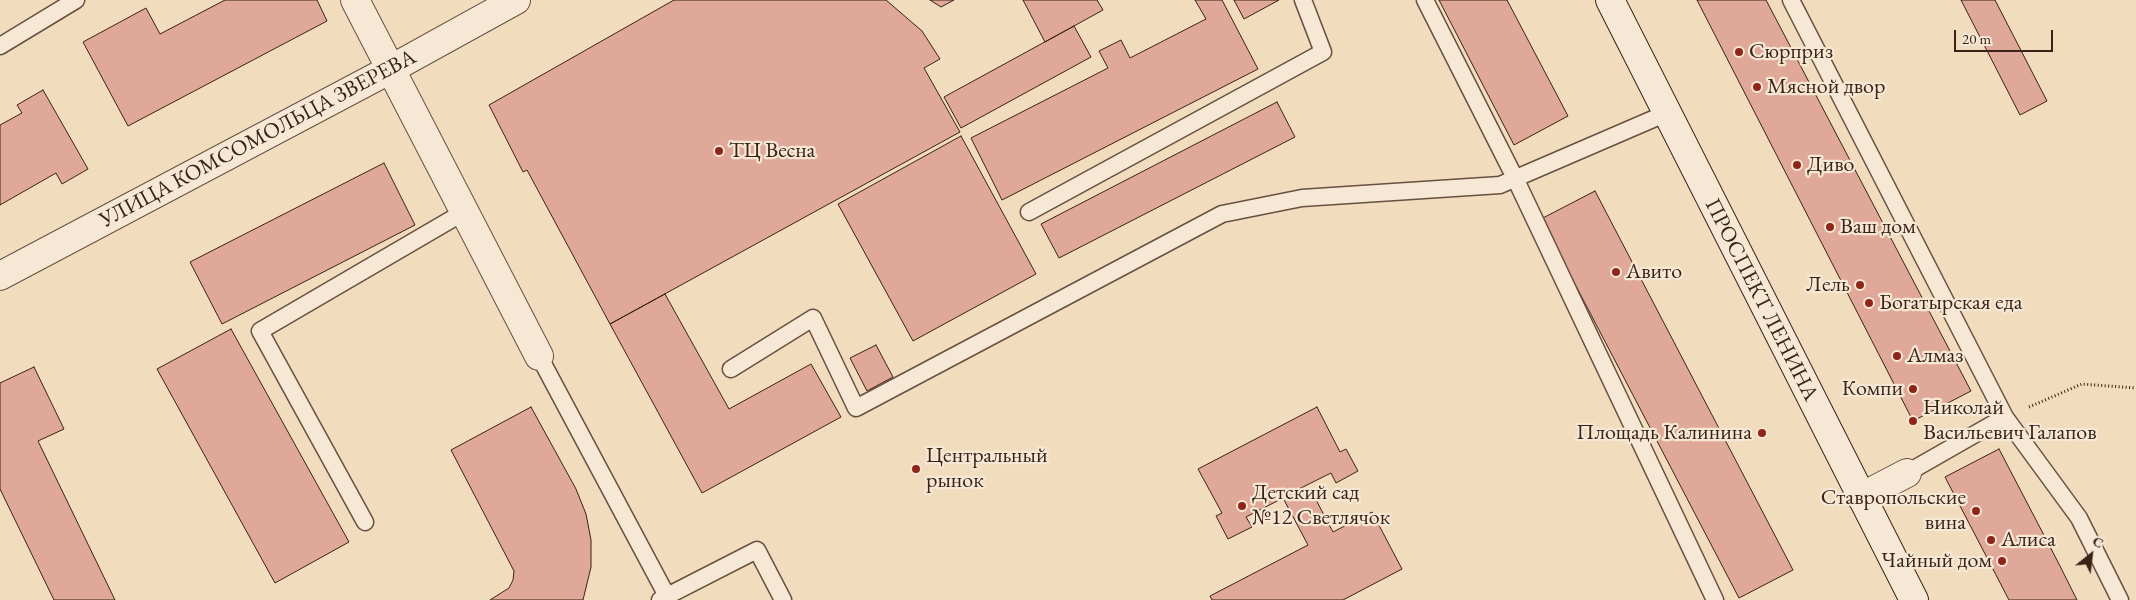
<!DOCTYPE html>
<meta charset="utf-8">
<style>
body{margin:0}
#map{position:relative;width:2136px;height:600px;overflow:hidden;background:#f1dcbe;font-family:"EB Garamond",serif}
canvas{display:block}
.north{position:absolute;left:2066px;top:530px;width:50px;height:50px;-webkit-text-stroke:4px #f6e8d5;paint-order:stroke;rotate:29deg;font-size:14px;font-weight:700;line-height:20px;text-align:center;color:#3b2217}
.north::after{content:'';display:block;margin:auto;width:18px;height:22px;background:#3b2217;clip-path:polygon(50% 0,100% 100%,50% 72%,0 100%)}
.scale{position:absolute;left:1954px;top:30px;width:99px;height:22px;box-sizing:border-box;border:2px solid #3b2217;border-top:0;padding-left:6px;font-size:15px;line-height:18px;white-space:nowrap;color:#3b2217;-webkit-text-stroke:4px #f6e8d5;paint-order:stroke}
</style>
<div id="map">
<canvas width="2136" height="600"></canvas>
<div class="north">С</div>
<div class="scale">20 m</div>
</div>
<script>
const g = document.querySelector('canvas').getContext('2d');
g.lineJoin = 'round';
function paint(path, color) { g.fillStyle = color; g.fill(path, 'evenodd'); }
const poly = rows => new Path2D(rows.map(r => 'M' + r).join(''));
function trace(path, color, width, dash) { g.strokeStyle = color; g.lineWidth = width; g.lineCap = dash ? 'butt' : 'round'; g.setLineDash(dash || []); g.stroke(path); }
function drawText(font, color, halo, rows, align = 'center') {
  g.font = font + ' "EB Garamond",serif'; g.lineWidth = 4.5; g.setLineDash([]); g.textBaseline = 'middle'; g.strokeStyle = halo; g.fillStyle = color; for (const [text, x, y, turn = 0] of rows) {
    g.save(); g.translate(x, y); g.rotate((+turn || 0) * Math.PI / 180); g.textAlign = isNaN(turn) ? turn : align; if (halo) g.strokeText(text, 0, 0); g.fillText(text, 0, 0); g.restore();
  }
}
const building = poly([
 [225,0,317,0,327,21,128,126,83,42,146,8,160,34,225,0],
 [674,0,886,0,922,31,940,59,924,68,960,132,610,324,527,170,523,172,489,105,674,0],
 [930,0,954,0,941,7,930,0],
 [1023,0,1097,0,1103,10,1045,42,1023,0],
 [1195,0,1222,0,1258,69,1002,200,971,138,1108,68,1099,51,1121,40,1130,58,1206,19,1195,0],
 [1234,0,1279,0,1244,19,1234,0],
 [1439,0,1507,0,1568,116,1514,145,1439,0],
 [1697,0,1766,0,1971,391,1913,421,1697,0],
 [1961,0,1995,0,2047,101,2020,115,1961,0],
 [1074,26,1091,57,961,128,944,97,1074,26],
 [43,90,88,169,62,184,56,173,0,205,0,125,22,113,17,105,43,90],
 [1277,102,1295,137,1059,258,1041,224,1277,102],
 [961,136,1036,274,913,341,838,204,961,136],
 [384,163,415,225,222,324,190,262,384,163],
 [1595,191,1793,570,1739,598,1541,219,1595,191],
 [665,294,729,409,811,364,841,417,702,493,610,324,665,294],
 [231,329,349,542,275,583,157,369,231,329],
 [876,345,893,377,867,391,850,358,876,345],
 [34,367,64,429,38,441,115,600,54,600,0,489,0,383,34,367],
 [531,407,576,489,586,514,591,540,591,567,583,600,490,600,509,588,513,580,514,571,451,450,531,407],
 [1317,407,1340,452,1346,449,1358,471,1336,483,1331,473,1299,489,1305,500,1314,496,1333,532,1372,512,1402,569,1343,600,1212,600,1210,596,1308,545,1283,498,1246,517,1252,527,1228,539,1216,516,1222,513,1198,469,1317,407],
 [1999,449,2059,564,2077,600,2009,600,1945,477,1999,449]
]);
paint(building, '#e0a898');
trace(building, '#3b2217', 1);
const service = poly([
 [1425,0,1515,178,1715,600],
 [1791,0,2005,417,2079,518,2120,600],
 [0,46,76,0],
 [1029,212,1323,52,1303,0],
 [539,356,667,596,660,600],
 [731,369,813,318,856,408,1222,214,1302,198,1500,185,1667,113],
 [1907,473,2005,417],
 [365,522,260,331,464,212],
 [667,596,757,550,783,600]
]);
const minor = poly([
 [355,0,539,356],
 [0,276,391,69,516,0],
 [1861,497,1907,473]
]);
const secondary = poly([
 [1610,0,1914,600]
]);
trace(service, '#685041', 19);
trace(minor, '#685041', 30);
trace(secondary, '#3b2217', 30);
trace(poly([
 [2029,407,2082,384,2136,388]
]), '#3b2217', 3, [1, 2.5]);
trace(service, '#f6e8d5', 16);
trace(minor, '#f6e8d5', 28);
trace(secondary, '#f6e8d5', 28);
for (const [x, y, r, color] of [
 [1739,52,5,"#8f2418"],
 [1757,87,5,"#8f2418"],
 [719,151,5,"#8f2418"],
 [1797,165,5,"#8f2418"],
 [1830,227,5,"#8f2418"],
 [1616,272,5,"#8f2418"],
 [1860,285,5,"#8f2418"],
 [1869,303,5,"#8f2418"],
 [1897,356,5,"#8f2418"],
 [1913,389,5,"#8f2418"],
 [1913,421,5,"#8f2418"],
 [1762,433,5,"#8f2418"],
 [916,469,5,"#8f2418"],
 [1242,506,5,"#8f2418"],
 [1976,511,5,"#8f2418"],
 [1991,540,5,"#8f2418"],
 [2002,561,5,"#8f2418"]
]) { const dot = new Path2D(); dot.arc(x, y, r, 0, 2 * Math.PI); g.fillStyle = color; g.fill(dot); trace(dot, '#f6e8d5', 2); }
drawText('22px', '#3b2217', '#f6e8d5', [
 ["Сюрприз",1749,52],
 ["Мясной двор",1767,87],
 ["ТЦ Весна",729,151],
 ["Диво",1807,165],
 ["Ваш дом",1840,227],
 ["Авито",1626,272],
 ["Лель",1850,285,"right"],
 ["Богатырская еда",1879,303],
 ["Алмаз",1907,356],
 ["Компи",1903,389,"right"],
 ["Николай",1923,408],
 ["Васильевич Галапов",1923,433],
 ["Площадь Калинина",1752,433,"right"],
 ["Центральный",926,456],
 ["рынок",926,481],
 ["Детский сад",1252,493],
 ["№12 Светлячок",1252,518],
 ["Ставропольские",1966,498,"right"],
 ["вина",1966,523,"right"],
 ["Алиса",2001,540],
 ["Чайный дом",1992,561,"right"]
], 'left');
drawText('22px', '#3b2217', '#f6e8d5', [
 ["УЛИЦА КОМСОМОЛЬЦА ЗВЕРЕВА",258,139,-28],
 ["ПРОСПЕКТ ЛЕНИНА",1761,300,63]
]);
</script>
